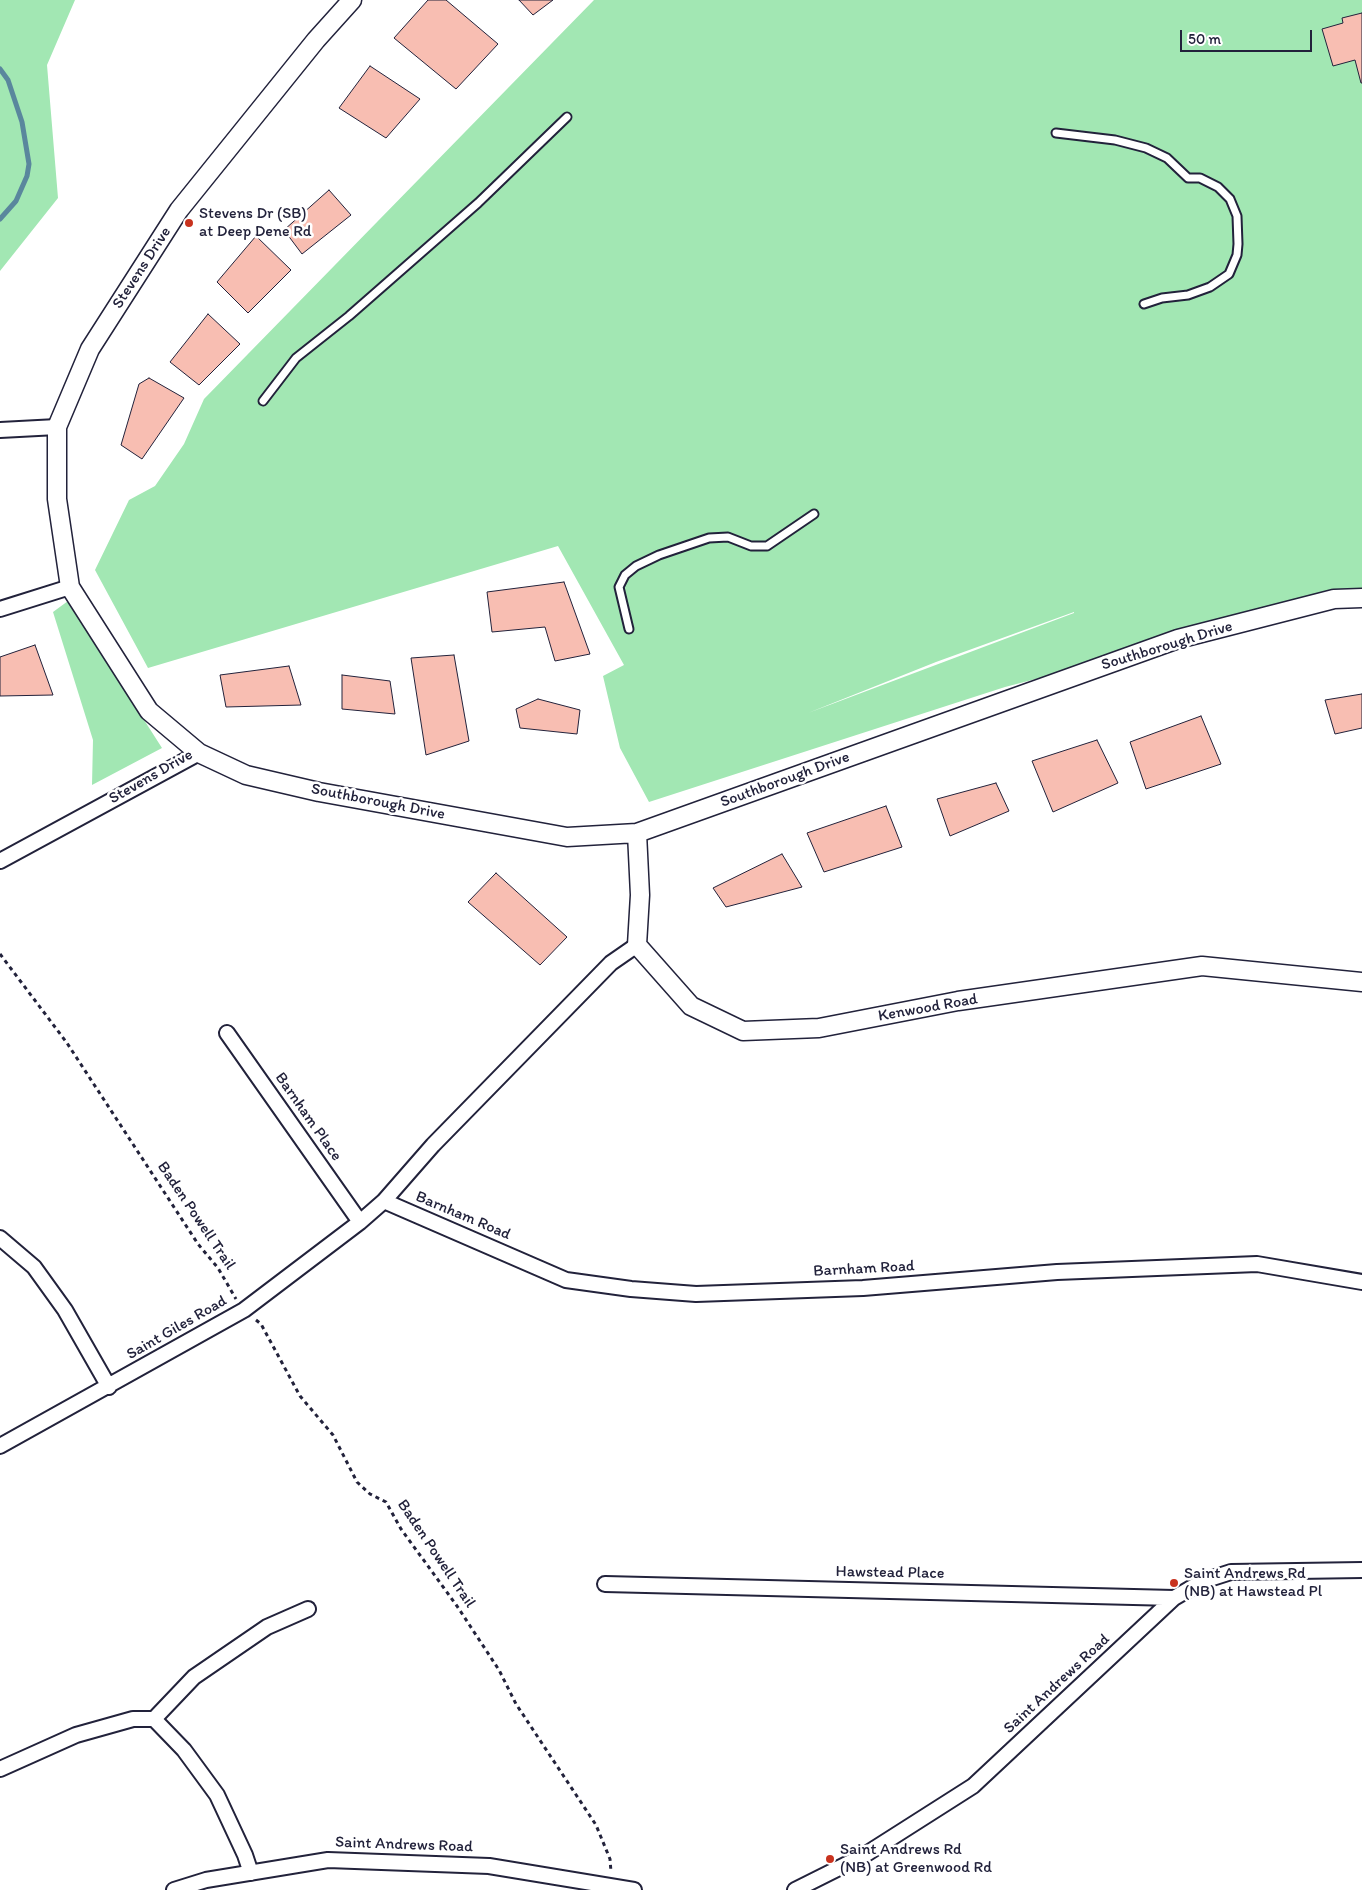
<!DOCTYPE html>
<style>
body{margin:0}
#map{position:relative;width:1362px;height:1890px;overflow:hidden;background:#fff;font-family:Itim,sans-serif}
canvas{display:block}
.scale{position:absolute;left:1180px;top:30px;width:132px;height:22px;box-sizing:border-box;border:2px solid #22223b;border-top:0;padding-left:6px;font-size:15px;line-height:18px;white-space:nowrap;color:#22223b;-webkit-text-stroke:4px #fff;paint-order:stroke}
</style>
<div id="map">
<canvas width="1362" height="1890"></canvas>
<div class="scale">50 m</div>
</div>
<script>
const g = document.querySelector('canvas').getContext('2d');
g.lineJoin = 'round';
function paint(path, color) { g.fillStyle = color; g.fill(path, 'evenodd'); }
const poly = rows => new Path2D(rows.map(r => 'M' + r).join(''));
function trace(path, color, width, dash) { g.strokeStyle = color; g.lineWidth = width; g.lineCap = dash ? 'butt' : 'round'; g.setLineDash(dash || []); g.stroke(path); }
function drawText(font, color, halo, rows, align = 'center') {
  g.font = font + ' Itim,sans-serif'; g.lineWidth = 5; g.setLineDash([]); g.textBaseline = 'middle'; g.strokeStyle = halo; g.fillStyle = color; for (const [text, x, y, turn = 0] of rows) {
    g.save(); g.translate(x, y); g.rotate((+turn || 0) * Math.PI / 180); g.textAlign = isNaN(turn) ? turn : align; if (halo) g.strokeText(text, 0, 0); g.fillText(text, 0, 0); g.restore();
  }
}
paint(poly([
 [0,0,75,0,47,65,58,198,0,271],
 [594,0,1362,0,1362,594,1005,687,649,802,620,748,603,676,624,665,558,546,148,668,95,570,129,500,155,486,184,444,204,399],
 [1074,612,1074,613,808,713,936,662],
 [68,601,162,748,92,785,93,740,53,612]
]), '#a2e7b3');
trace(poly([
 [0,69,8,80,22,122,29,164,27,176,16,201,0,219]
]), '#5a879d', 5);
const building = poly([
 [428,0,446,0,498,44,456,89,394,38,428,0],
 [519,0,553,0,533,15,519,0],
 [1362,13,1362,83,1361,83,1355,60,1333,66,1322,29,1343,23,1342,18,1362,13],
 [370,66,420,99,386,138,339,108,370,66],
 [329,190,351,215,302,254,284,230,329,190],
 [256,236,291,270,248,313,217,282,256,236],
 [208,314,240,344,199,385,170,362,208,314],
 [149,378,184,398,142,459,121,445,139,384,149,378],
 [564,582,590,654,555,661,545,627,492,632,487,592,564,582],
 [35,645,53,695,0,696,0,657,35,645],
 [454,655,469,741,426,755,411,658,454,655],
 [289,666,301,705,226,707,220,675,289,666],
 [342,675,390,681,395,714,342,709,342,675],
 [1362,694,1362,728,1335,734,1325,700,1362,694],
 [538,699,580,710,577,734,520,728,516,709,538,699],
 [1201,716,1221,764,1146,789,1130,742,1201,716],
 [1097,740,1118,783,1053,812,1032,761,1097,740],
 [996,783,1009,811,950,836,937,799,996,783],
 [886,806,902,847,824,872,807,833,886,806],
 [782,854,802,887,726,907,713,888,782,854],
 [496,873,567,937,540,965,468,902,496,873]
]);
paint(building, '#f8beb2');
trace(building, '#22223b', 1);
const service = poly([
 [1056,133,1115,140,1146,148,1167,158,1188,178,1200,178,1218,187,1230,199,1237,216,1238,244,1237,255,1229,274,1210,287,1188,295,1162,298,1144,304],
 [263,401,296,358,349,316,478,203,567,117],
 [629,629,619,587,625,575,636,566,659,555,709,538,728,537,751,546,767,546,814,514]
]);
const minor = poly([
 [0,430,57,427],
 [0,609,70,587],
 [0,861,199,753],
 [637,945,611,963,433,1145,384,1201,566,1280,631,1289,696,1294,863,1288,1057,1272,1257,1264,1362,1282],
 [227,1033,360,1222],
 [0,1238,34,1267,65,1310,109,1387],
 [0,1446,244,1310,360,1222,384,1201],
 [605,1584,1174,1598],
 [154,1719,194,1677,267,1627,308,1609],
 [0,1769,76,1735,133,1719,154,1719,184,1750,217,1795,245,1855,251,1873],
 [174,1890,206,1880,328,1860,489,1866,634,1890],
 [795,1890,863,1856,973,1786,1174,1598,1203,1581,1231,1572,1362,1570]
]);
const tertiary = poly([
 [352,0,316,40,179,210,90,349,57,427,57,499,70,587,149,711,199,753,246,775,319,792,567,837,637,833,1178,639,1334,599,1362,598],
 [637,833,640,895,637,945,691,1006,743,1031,819,1028,958,1001,1202,966,1362,982]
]);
trace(service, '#22223b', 11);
trace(minor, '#22223b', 18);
trace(tertiary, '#22223b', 21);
trace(poly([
 [0,954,67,1043,198,1244,218,1268,236,1299],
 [256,1320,261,1324,300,1396,333,1435,357,1482,370,1494,386,1502,401,1529,457,1606,499,1670,516,1704,596,1825,610,1859,611,1872]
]), '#22223b', 3, [4, 4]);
trace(service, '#fff', 7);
trace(minor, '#fff', 14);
trace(tertiary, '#fff', 18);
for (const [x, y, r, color] of [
 [189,223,5,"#c8321e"],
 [1174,1583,5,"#c8321e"],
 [830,1859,5,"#c8321e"]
]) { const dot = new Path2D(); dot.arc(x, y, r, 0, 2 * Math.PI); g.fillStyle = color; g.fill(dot); trace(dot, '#fff', 2); }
drawText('16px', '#22223b', '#fff', [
 ["Stevens Dr (SB)",199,214],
 ["at Deep Dene Rd",199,232],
 ["Saint Andrews Rd",1184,1574],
 ["(NB) at Hawstead Pl",1184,1592],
 ["Saint Andrews Rd",840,1850],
 ["(NB) at Greenwood Rd",840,1868]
], 'left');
drawText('16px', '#22223b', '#fff', [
 ["Stevens Drive",142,268,-57],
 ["Southborough Drive",1167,646,-17],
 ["Stevens Drive",151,777,-30],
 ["Southborough Drive",785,780,-20],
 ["Southborough Drive",378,802,11],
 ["Kenwood Road",928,1008,-10],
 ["Barnham Place",308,1117,55],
 ["Baden Powell Trail",196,1216,56],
 ["Barnham Road",463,1216,23],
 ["Barnham Road",864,1269,-3],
 ["Saint Giles Road",177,1328,-30],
 ["Baden Powell Trail",436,1554,56],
 ["Hawstead Place",890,1573,1],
 ["Saint Andrews Road",1057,1684,-43],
 ["Saint Andrews Road",404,1845,2]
]);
</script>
